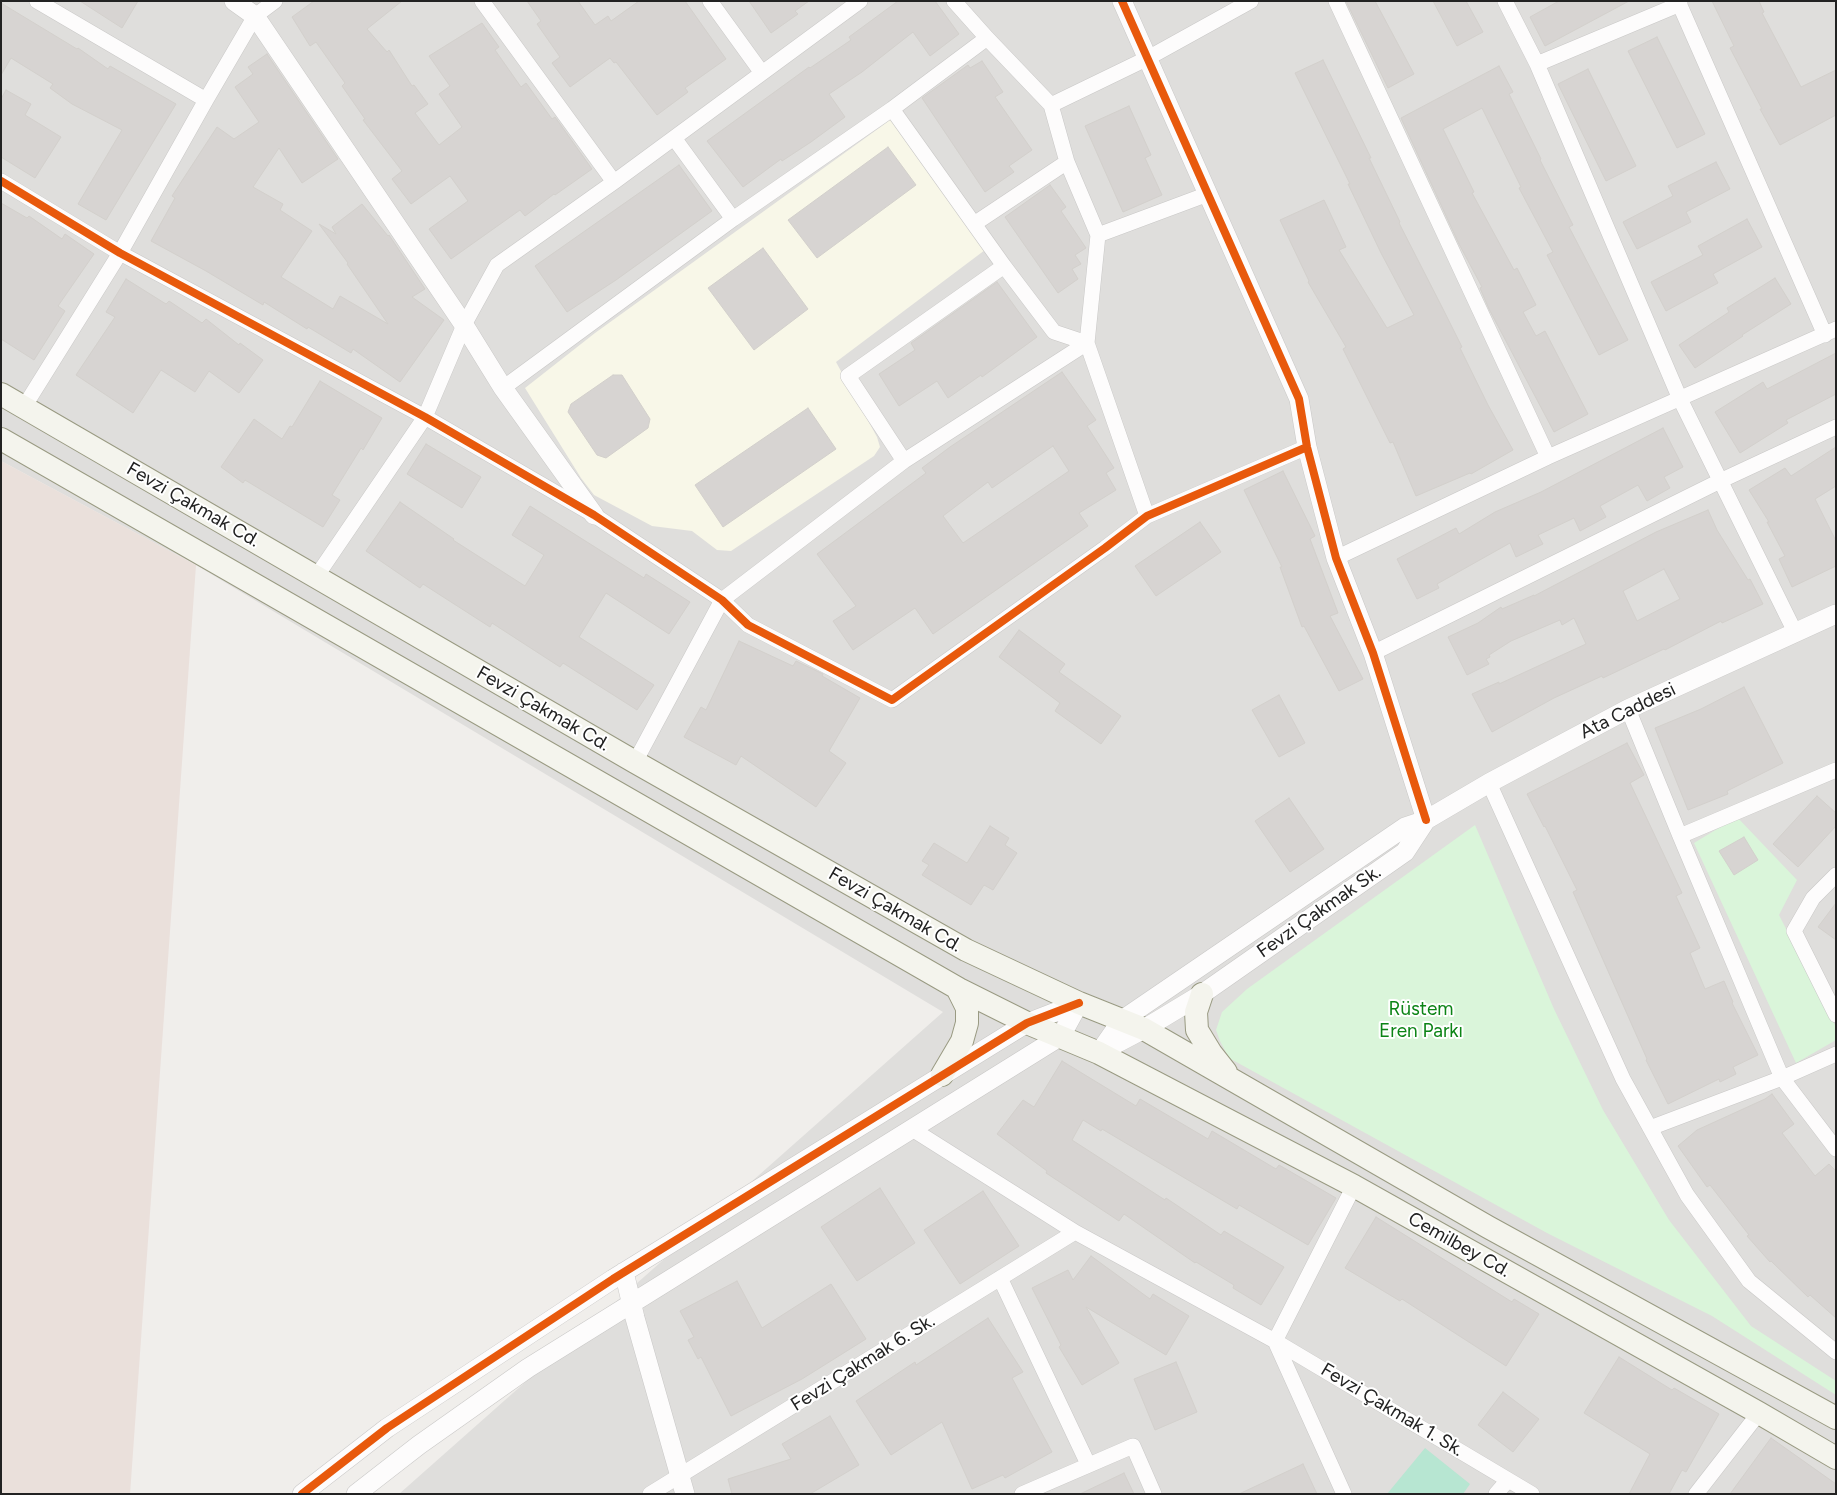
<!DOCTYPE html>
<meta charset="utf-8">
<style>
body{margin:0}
#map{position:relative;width:1837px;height:1495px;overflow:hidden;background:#f0eeeb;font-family:Figtree,sans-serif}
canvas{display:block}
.frame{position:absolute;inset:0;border:2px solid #222;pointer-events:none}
</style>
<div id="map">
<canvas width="1837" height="1495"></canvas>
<div class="frame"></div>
</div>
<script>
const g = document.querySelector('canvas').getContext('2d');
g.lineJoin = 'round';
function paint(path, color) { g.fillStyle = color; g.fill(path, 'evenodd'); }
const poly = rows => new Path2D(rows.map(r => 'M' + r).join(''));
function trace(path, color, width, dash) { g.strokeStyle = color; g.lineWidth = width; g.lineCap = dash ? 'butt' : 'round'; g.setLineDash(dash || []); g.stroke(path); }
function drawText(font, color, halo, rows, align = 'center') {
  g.font = font + ' Figtree,sans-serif'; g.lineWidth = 4; g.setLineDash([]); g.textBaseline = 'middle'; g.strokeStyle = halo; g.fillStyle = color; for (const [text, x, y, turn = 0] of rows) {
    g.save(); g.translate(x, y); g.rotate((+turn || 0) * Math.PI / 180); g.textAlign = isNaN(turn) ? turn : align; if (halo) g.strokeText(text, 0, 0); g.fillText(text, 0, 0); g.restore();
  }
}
paint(poly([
 [1,1,1836,1,1836,1494,399,1494,943,1012,196,565,1,461]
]), '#dfdedc');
paint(poly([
 [893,118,985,250,836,362,877,437,880,447,874,456,731,551,717,550,692,531,652,526,594,495,581,478,525,388,595,333]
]), '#f8f7e8');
paint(poly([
 [1,461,196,565,130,1494,1,1494]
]), '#eae0db');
paint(poly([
 [1737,817,1797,880,1779,915,1836,1027,1836,1040,1796,1063,1694,843],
 [1475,825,1554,1009,1603,1110,1669,1220,1751,1326,1836,1381,1836,1395,1712,1316,1547,1233,1229,1058,1220,1041,1216,1030,1222,1012,1247,989]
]), '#daf5da');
paint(poly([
 [1425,1448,1470,1484,1463,1494,1387,1494]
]), '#b7e6d2');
const building = poly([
 [80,1,138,1,122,28,80,1],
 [314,1,402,1,367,29,387,52,389,50,412,86,414,85,428,104,415,113,439,145,462,127,439,94,450,86,429,56,482,23,499,47,495,50,521,87,526,83,552,119,555,117,592,169,555,195,554,194,525,216,520,210,451,259,429,229,468,201,450,176,411,204,392,179,402,171,363,120,365,119,342,86,345,83,316,42,310,46,292,17,314,1],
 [527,1,578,1,595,25,608,16,611,21,639,1,685,1,726,59,685,88,688,92,657,115,616,62,614,63,610,58,570,87,552,63,560,57,537,24,541,21,527,1],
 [749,1,809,1,795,11,798,14,771,33,749,1],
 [898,1,935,1,959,34,930,56,913,32,862,72,829,94,845,117,811,142,782,161,781,159,743,187,707,141,809,67,810,68,851,40,849,37,898,1],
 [1346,1,1375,1,1414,74,1388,88,1346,1],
 [1433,1,1466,1,1483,32,1457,46,1433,1],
 [1559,1,1629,1,1545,46,1530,17,1559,1],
 [1712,1,1759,1,1764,12,1762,13,1801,87,1836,70,1836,115,1780,145,1760,109,1762,109,1730,48,1734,46,1712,1],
 [1,3,77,49,78,48,108,69,110,66,176,104,106,220,78,204,122,130,72,104,50,88,53,84,11,58,1,75,1,3],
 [1657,37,1705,134,1677,148,1628,51,1657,37],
 [267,54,338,159,302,183,279,148,253,187,283,204,280,210,312,231,281,277,333,309,340,296,388,324,347,264,348,263,319,224,336,234,332,227,362,204,388,236,389,235,425,289,412,297,444,320,400,382,353,349,351,353,308,327,307,329,264,302,263,305,206,271,151,241,175,198,172,196,217,127,234,139,259,122,235,87,253,74,248,67,267,54],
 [1323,60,1371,158,1369,158,1400,222,1399,223,1443,309,1462,347,1460,348,1488,405,1513,450,1471,474,1470,473,1416,496,1393,442,1390,443,1343,349,1346,347,1308,282,1309,281,1280,220,1324,200,1346,247,1339,250,1387,328,1414,315,1381,253,1348,184,1350,184,1295,73,1323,60],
 [982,61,1003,92,995,97,1032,150,1009,166,1014,172,985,192,922,98,968,65,970,68,982,61],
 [1499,66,1513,92,1509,94,1541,159,1540,160,1573,225,1569,227,1628,340,1599,355,1547,255,1553,252,1519,188,1521,187,1482,108,1443,129,1474,192,1472,193,1514,270,1517,268,1536,305,1523,312,1536,336,1545,331,1588,414,1554,432,1489,309,1480,288,1482,287,1459,244,1401,118,1499,66],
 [1588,69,1636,166,1606,181,1558,84,1588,69],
 [6,90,31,104,25,115,61,137,35,178,1,157,1,99,6,90],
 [1129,106,1151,155,1145,158,1162,195,1123,212,1085,126,1129,106],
 [888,147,916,185,817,258,788,220,888,147],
 [1716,162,1730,189,1686,212,1691,222,1637,249,1623,222,1673,196,1668,186,1716,162],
 [679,165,712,211,616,280,567,312,535,266,679,165],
 [1050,185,1066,207,1061,211,1086,248,1075,255,1081,264,1072,269,1078,279,1058,293,1005,217,1050,185],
 [1,203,27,218,29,216,62,239,65,234,94,254,58,306,65,311,34,360,1,339,1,203],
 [1747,219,1762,247,1713,274,1718,283,1666,311,1651,282,1703,255,1698,246,1747,219],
 [763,248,808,309,754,350,708,288,763,248],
 [1775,278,1791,304,1742,335,1743,336,1695,368,1679,345,1729,312,1727,308,1775,278],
 [126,279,166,304,169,301,202,323,206,319,239,345,240,343,263,360,239,393,209,371,195,392,161,370,133,413,76,375,115,317,106,312,126,279],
 [997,282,1037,337,982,377,981,375,948,398,937,381,899,406,879,374,915,350,911,343,997,282],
 [1836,353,1836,394,1786,420,1788,423,1740,453,1715,412,1763,382,1767,389,1836,353],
 [1062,372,1096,420,1087,426,1114,468,1106,473,1116,490,1079,513,1088,526,933,634,915,608,853,650,833,621,856,606,817,554,926,473,922,468,950,447,1062,372],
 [1053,446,1069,471,963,543,943,516,988,482,992,488,1053,446],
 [613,375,622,375,650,419,648,428,606,458,597,455,568,412,571,404,613,375],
 [320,381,382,418,363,450,361,448,332,495,340,500,323,527,245,480,243,483,221,467,254,419,282,439,290,426,292,427,320,381],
 [808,408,836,449,723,527,695,485,808,408],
 [1663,428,1683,467,1664,477,1670,488,1647,501,1638,485,1600,506,1606,517,1580,531,1574,518,1538,535,1543,544,1516,557,1510,543,1437,584,1439,588,1417,599,1397,559,1456,528,1459,534,1495,512,1541,492,1663,428],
 [426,444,481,477,462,508,407,474,426,444],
 [1836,447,1836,486,1815,499,1836,541,1836,566,1792,587,1779,559,1785,556,1767,522,1769,522,1749,490,1785,468,1791,476,1836,447],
 [1283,471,1315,536,1310,539,1338,613,1330,616,1363,679,1339,691,1304,626,1302,627,1280,567,1282,567,1244,490,1283,471],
 [400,502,454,539,453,540,525,586,544,555,512,535,530,506,644,578,646,574,690,602,669,634,606,593,579,637,654,685,637,710,563,663,560,667,492,623,490,627,423,584,420,588,366,551,400,502],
 [1708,510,1717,530,1748,580,1750,579,1763,604,1722,623,1721,621,1665,650,1664,649,1603,678,1602,676,1554,698,1492,732,1472,694,1499,682,1499,684,1586,644,1574,618,1562,625,1560,620,1511,641,1489,655,1490,657,1486,659,1489,664,1467,675,1448,637,1478,623,1501,607,1502,609,1534,595,1534,596,1656,532,1708,510],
 [1664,569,1680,599,1637,621,1623,591,1664,569],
 [1200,522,1221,552,1156,596,1135,566,1200,522],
 [1019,630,1065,664,1059,672,1121,716,1101,744,1055,711,1060,703,999,657,1019,630],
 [739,641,793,666,796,661,823,674,822,676,860,698,829,751,846,763,816,807,741,756,736,765,684,737,701,707,706,710,739,641],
 [1744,687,1783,763,1727,791,1728,794,1688,810,1655,728,1701,709,1744,687],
 [1279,695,1305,743,1279,757,1252,710,1279,695],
 [1627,743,1644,775,1630,783,1682,893,1676,896,1700,948,1690,953,1705,989,1724,981,1733,1002,1732,1003,1758,1055,1733,1067,1736,1074,1720,1082,1719,1079,1668,1104,1646,1060,1647,1059,1573,892,1577,890,1545,826,1544,827,1527,794,1627,743],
 [1817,796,1836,813,1836,826,1798,867,1773,844,1817,796],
 [1289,798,1324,849,1290,872,1255,821,1289,798],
 [990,826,1009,838,1005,845,1017,853,993,890,984,885,971,905,922,875,929,865,922,861,934,843,967,863,990,826],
 [1744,837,1758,860,1734,875,1719,851,1744,837],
 [1836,903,1836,940,1818,927,1836,903],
 [1062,1061,1136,1106,1140,1099,1208,1139,1212,1131,1276,1169,1279,1165,1336,1198,1308,1245,1239,1205,1237,1209,1102,1129,1101,1131,1083,1120,1072,1140,1165,1200,1166,1198,1221,1235,1224,1231,1284,1267,1261,1305,1233,1288,1234,1285,1196,1262,1195,1263,1124,1214,1119,1221,1046,1173,1047,1171,997,1134,1023,1100,1034,1107,1062,1061],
 [1772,1094,1794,1124,1782,1133,1815,1176,1829,1164,1836,1171,1836,1318,1810,1295,1808,1297,1771,1261,1770,1262,1747,1236,1749,1235,1710,1185,1707,1187,1678,1146,1697,1130,1765,1099,1772,1094],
 [880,1188,915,1243,857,1281,821,1227,880,1188],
 [983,1191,1019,1246,960,1284,924,1230,983,1191],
 [1376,1217,1512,1302,1514,1299,1539,1314,1506,1366,1402,1299,1400,1301,1345,1268,1376,1217],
 [1091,1256,1150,1299,1153,1294,1189,1316,1166,1355,1086,1307,1119,1363,1082,1385,1059,1347,1061,1345,1032,1288,1068,1270,1073,1280,1091,1256],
 [737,1281,762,1328,831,1284,866,1339,802,1379,731,1416,701,1357,698,1359,688,1340,694,1337,680,1311,737,1281],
 [988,1318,1023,1372,1012,1378,1052,1452,1005,1478,1003,1475,972,1489,942,1422,891,1455,856,1401,915,1362,916,1365,988,1318],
 [1619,1357,1672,1390,1674,1388,1719,1414,1686,1472,1682,1470,1669,1494,1629,1494,1650,1454,1584,1413,1619,1357],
 [1176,1362,1197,1412,1155,1430,1134,1379,1176,1362],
 [1503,1392,1539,1419,1513,1452,1478,1425,1503,1392],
 [830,1416,859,1465,810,1494,732,1494,728,1479,791,1459,782,1444,830,1416],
 [1771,1438,1836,1484,1836,1494,1730,1494,1771,1438],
 [1303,1464,1317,1494,1239,1494,1303,1464],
 [1124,1473,1134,1494,1080,1494,1124,1473]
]);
paint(building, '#d7d4d2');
trace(building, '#d3d0cc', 1);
const minor = poly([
 [37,1,206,100],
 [482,1,614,182],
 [710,1,762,73],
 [954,1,987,38,1051,105,1067,162,1098,235,1087,343,1147,516],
 [1336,1,1548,457],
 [1505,1,1537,64,1680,399,1795,632],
 [1678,1,1825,335],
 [1537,64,1680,4],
 [1051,105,1148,58,1251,1],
 [892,109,1004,266,1054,332,1087,343],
 [674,138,733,219],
 [1,181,120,253,425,417,594,515,722,600,748,625,892,700,1105,548,1147,516,1307,447],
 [974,224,1067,162],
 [1098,235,1208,194],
 [503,388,733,219,892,109,987,38],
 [24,407,120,253,206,100,255,16,275,1],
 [904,461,848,376,1004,266],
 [1336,558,1548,457,1836,329],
 [316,577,425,417,464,325,497,265,614,182,860,1],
 [1373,653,1720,481,1836,427],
 [1628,709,1680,836,1782,1078,1836,1149],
 [635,762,722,600,904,461,1087,343],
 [1489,783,1623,1079,1687,1195,1749,1281,1836,1352],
 [1680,836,1836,770],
 [1836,875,1813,898,1794,931,1836,1015],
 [1650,1128,1782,1078,1836,1054],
 [912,1129,1075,1232,1275,1341,1344,1494],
 [1354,1186,1275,1341,1532,1494],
 [1000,1278,1088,1464],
 [650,1494,1075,1232],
 [1022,1494,1133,1446,1154,1494],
 [1496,1494,1508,1480],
 [1696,1494,1759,1413]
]);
const tertiary = poly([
 [234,1,255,16,464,325,503,388,594,515],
 [1122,1,1299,399,1307,447,1336,558,1373,653,1426,820],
 [1102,1051,1144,1029,1202,994,1405,852,1426,820],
 [1099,1053,1122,1020,1405,827,1426,820,1489,783,1628,709,1836,614],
 [624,1272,635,1318,685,1494],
 [302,1494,387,1428,613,1279,1027,1023,1079,1003],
 [356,1494,419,1445,528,1368,1061,1036,1079,1003]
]);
const secondary = poly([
 [1,394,635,762,966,950,1079,1003,1144,1029,1488,1227,1836,1418],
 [1,439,959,989,1027,1023,1099,1053,1354,1186,1759,1413,1836,1458],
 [1202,994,1196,1012,1197,1030,1211,1053,1226,1072],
 [942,1075,962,1041,967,1023,967,1008,957,988]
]);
trace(minor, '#c9c8c7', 16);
trace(tertiary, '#c9c8c7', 20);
trace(secondary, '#999a82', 24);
trace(minor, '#fdfcfc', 15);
trace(tertiary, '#fdfcfc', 19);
trace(secondary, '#f4f4ed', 22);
trace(poly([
 [1122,1,1299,399,1307,447,1336,558,1373,653,1426,820],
 [1,181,120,253,425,417,594,515,722,600,748,625,892,700,1105,548,1147,516,1307,447],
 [302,1494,387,1428,613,1279,1027,1023,1079,1003]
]), '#e8590c', 8);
drawText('19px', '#222', '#fff', [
 ["Fevzi Çakmak Cd.",193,505,30],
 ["Fevzi Çakmak Cd.",543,709,30],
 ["Ata Caddesi",1628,711,-26],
 ["Fevzi Çakmak Cd.",895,910,30],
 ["Fevzi Çakmak Sk.",1319,912,-35],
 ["Cemilbey Cd.",1459,1245,29],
 ["Fevzi Çakmak 6. Sk.",863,1363,-32],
 ["Fevzi Çakmak 1. Sk.",1392,1410,31]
]);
drawText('19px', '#0c8416', '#fff', [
 ["Rüstem",1421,1009],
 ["Eren Parkı",1421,1031]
]);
</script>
